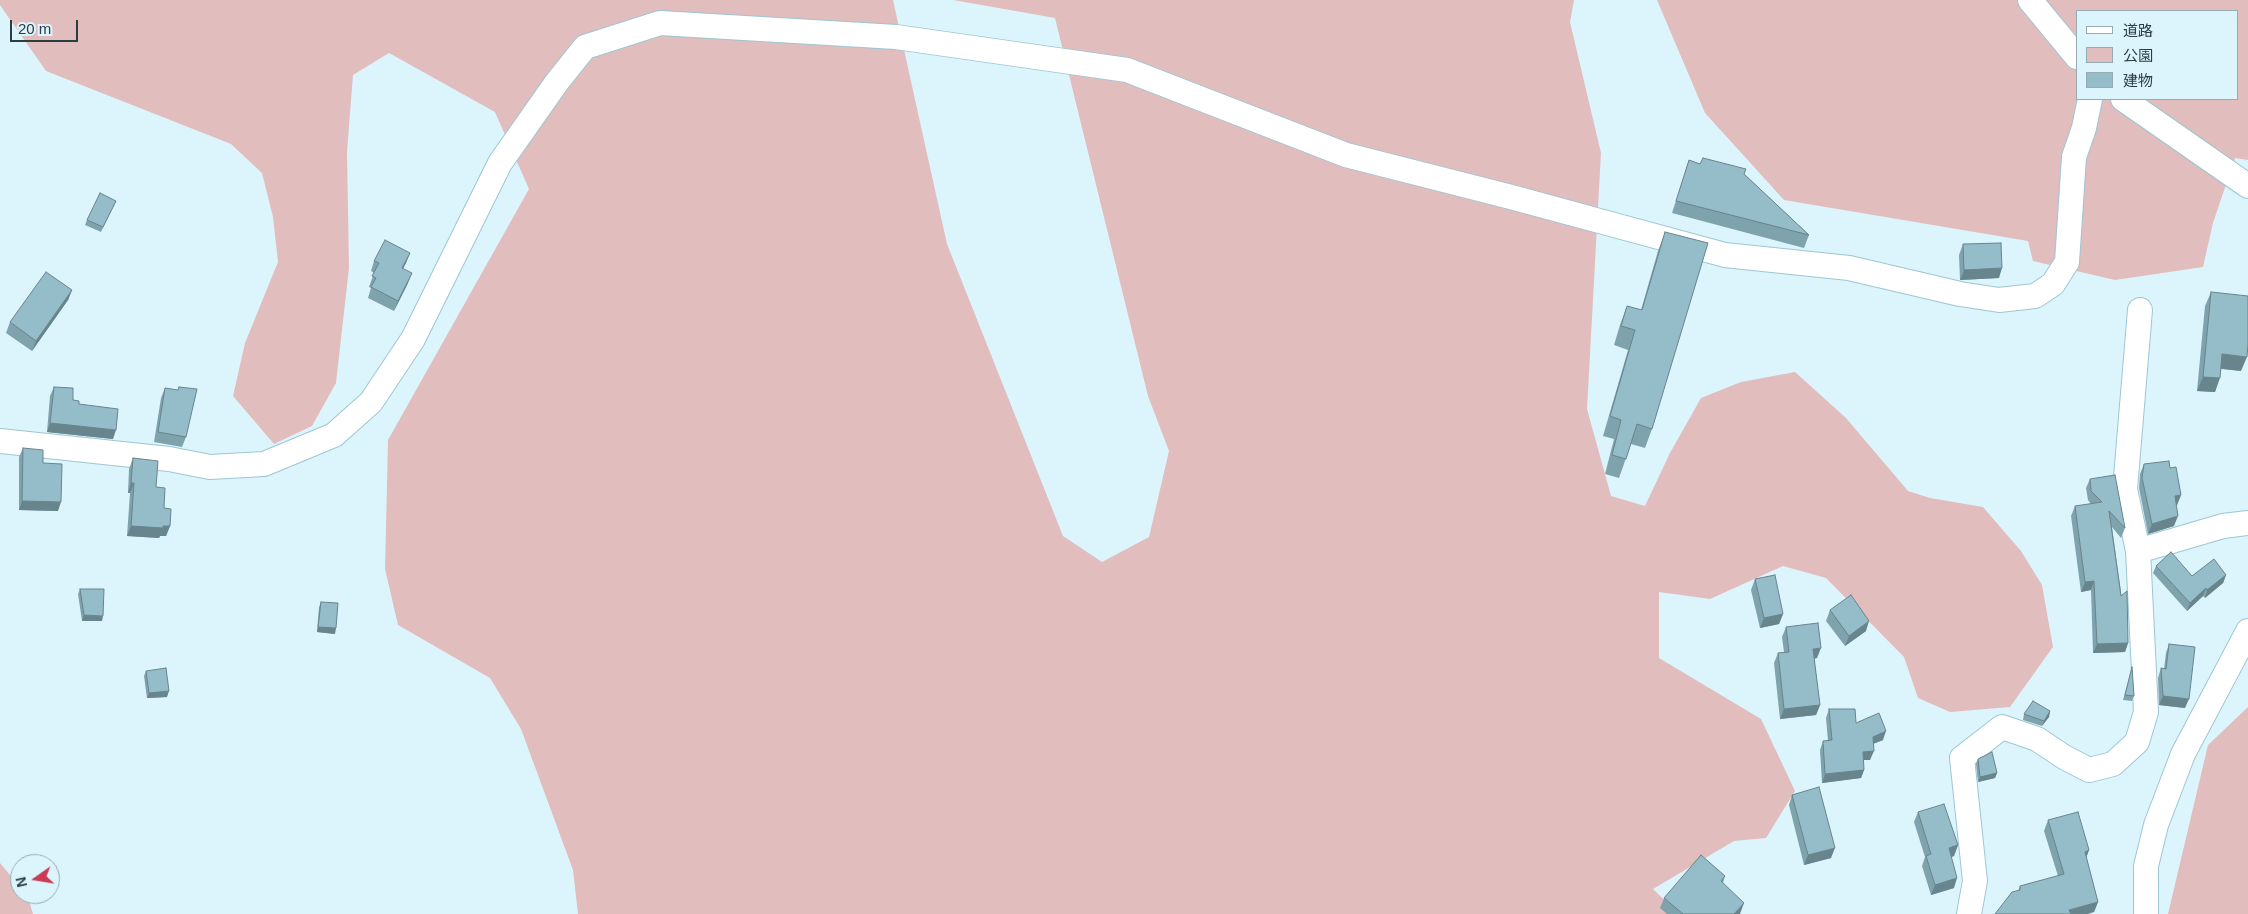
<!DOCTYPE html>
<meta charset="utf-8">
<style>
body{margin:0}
#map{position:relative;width:2248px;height:914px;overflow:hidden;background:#dcf5fd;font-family:Helvetica,"Noto Sans JP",sans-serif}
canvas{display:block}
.legend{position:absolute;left:2076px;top:10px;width:162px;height:90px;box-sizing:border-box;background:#dcf5fd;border:1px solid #96abb2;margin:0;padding:6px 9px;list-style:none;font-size:15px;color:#2c3d42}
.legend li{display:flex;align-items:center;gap:10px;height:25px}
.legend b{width:25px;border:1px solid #96abb2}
.north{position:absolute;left:10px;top:854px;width:50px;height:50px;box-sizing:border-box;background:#dcf5fd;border:1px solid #96abb2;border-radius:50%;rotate:257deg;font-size:14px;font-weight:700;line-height:20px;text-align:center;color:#2c3d42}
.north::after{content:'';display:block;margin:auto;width:18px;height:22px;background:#cb3b55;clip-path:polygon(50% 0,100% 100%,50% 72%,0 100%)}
.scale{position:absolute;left:10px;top:20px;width:68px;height:22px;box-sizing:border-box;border:2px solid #2c3d42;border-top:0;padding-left:6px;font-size:15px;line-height:18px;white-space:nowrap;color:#2c3d42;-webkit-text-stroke:4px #dcf5fd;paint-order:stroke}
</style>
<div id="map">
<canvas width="2248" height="914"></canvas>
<ul class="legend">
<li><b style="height:6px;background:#fff"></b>道路</li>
<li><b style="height:14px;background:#e2bdbe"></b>公園</li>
<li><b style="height:14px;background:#94bdc9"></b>建物</li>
</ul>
<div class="north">N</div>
<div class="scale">20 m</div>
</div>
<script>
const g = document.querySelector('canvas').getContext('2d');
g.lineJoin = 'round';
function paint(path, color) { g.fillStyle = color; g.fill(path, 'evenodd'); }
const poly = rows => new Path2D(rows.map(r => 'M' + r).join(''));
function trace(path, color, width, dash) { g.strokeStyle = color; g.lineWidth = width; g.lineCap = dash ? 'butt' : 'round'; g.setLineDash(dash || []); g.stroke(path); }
paint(poly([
 [0,0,893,0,947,244,1063,536,1102,562,1149,537,1169,451,1148,396,1055,18,953,0,1574,0,1570,22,1601,153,1587,409,1611,496,1645,506,1670,453,1701,398,1741,382,1795,372,1846,418,1908,491,1930,498,1983,507,2021,551,2042,585,2053,647,2010,707,1950,712,1918,698,1904,657,1826,578,1783,566,1710,599,1659,592,1659,658,1761,719,1795,791,1766,838,1734,841,1653,889,1679,914,578,914,573,870,521,729,490,678,398,625,385,569,388,440,529,189,495,112,389,53,353,75,347,152,349,268,336,383,312,426,274,444,233,396,245,343,278,262,273,217,262,173,231,144,46,71,0,5],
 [1657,0,2248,0,2248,160,2235,158,2213,223,2203,267,2115,280,2033,261,2028,241,1784,200,1705,113],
 [2077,11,2237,11,2237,99,2077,99],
 [2248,707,2248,914,2168,914,2208,745],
 [0,863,20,887,20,894,26,894,28,897,33,914,0,914]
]), '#e2bdbe');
const minor = poly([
 [2030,0,2077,57],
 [2123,99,2248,186],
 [0,441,169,459,210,467,264,464,334,435,371,402,413,339,500,163,557,82,585,47,660,23,896,37,1127,70,1346,155,1511,197,1725,255,1849,268,1960,294,1999,300,2035,296,2053,284,2067,262,2074,157,2084,128,2090,99],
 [2138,551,2223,526,2248,523],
 [1969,914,1975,881,1962,758,2002,727,2037,739,2064,757,2089,770,2113,764,2137,742,2146,712,2138,551,2125,489,2140,310],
 [2146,914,2146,866,2156,825,2183,754,2248,631]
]);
trace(minor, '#9dc6d2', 26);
trace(minor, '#fff', 24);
paint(poly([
 [1689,160,1700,164,1744,174,1809,235,1804,248,1672,213],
 [116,201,101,232,85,225,87,220],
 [1665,232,1652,429,1645,448,1631,444,1619,478,1605,474,1614,439,1603,436,1628,350,1614,345,1620,325,1627,306,1641,310,1658,251],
 [1963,244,1999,278,1960,280,1959,255],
 [410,253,403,269,408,283,394,311,368,298,371,288,369,287,374,273,371,271,374,261],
 [72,290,68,300,32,351,6,333,10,322],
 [2211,292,2241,371,2221,369,2215,392,2197,391,2205,306],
 [54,387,79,404,113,439,47,432,50,396],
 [165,388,186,437,182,447,154,442,161,398],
 [23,448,43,463,58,511,19,510,19,457],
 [133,458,156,487,170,526,166,536,160,536,159,538,127,536,130,493,128,493,129,469],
 [2144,464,2170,468,2181,495,2177,505,2176,505,2174,526,2148,534,2139,488,2140,474],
 [2090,479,2125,528,2121,538,2112,527,2128,643,2125,652,2093,653,2091,590,2081,592,2071,516,2075,506,2091,504,2088,500,2086,488],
 [2156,566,2192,576,2226,575,2223,583,2205,598,2203,596,2187,611,2153,573],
 [1755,579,1783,614,1779,624,1760,628,1751,590],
 [80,589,102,621,82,621,78,594],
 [321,602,335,634,317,632,319,607],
 [1830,610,1866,631,1845,646,1826,621],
 [1786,627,1817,658,1814,659,1820,705,1816,715,1780,719,1774,663,1778,653,1784,652,1782,637],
 [2169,644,2185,708,2159,705,2158,678,2161,668,2164,669,2166,653],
 [2132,667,2134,696,2132,701,2123,700],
 [146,671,167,697,147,698,144,676],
 [1829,709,1856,723,1883,740,1873,744,1870,760,1863,760,1864,770,1861,778,1822,783,1820,750,1823,741,1828,741,1826,718],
 [2050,711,2049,717,2042,726,2023,720,2024,714],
 [1978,759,1997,773,1995,778,1978,782,1976,764],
 [1792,795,1831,858,1804,865,1789,805],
 [1918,812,1958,845,1954,856,1951,857,1954,888,1931,895,1922,866,1925,857,1914,822],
 [2048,820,2089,850,2086,858,2098,902,2094,912,2018,891,2020,886,2058,876,2044,831],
 [1725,876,1723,883,1740,914,1667,914,1660,908,1664,898]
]), '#7fa3ad');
paint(poly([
 [410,253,406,263,398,278,402,268],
 [2002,268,1999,278,1960,280,1964,270],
 [412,273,408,283,394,311,398,301],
 [72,290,68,300,32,351,36,341],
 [2222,354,2247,357,2241,371,2217,368],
 [2203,377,2220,378,2215,392,2197,391],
 [50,423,116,430,113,439,47,432],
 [131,483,134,483,130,493,128,493],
 [2181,495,2177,505,2171,506,2175,496],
 [22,501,61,502,58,511,19,510],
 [2178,516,2174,526,2148,534,2152,524],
 [131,526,170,526,166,536,160,536,159,538,127,536],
 [2226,575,2223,583,2205,598,2207,590],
 [2094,581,2091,590,2081,592,2085,582],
 [2206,588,2203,596,2187,611,2190,603],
 [1783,614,1779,624,1760,628,1764,618],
 [84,615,103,616,102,621,82,621],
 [1869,621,1866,631,1845,646,1849,636],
 [318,627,336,628,335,634,317,632],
 [2128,643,2125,652,2093,653,2097,644],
 [1821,648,1817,658,1810,659,1813,649],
 [169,691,167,697,147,698,149,693],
 [2163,696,2189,699,2185,708,2159,705],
 [1820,705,1816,715,1780,719,1784,709],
 [2050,711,2049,717,2042,726,2044,721],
 [1886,731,1883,740,1870,745,1873,737],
 [1874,751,1870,760,1860,760,1863,752],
 [1864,770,1861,778,1822,783,1825,774],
 [1997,773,1995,778,1978,782,1980,777],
 [1958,845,1954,856,1945,859,1949,848],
 [1835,848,1831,858,1804,865,1808,855],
 [2089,850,2085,861,2085,852],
 [1957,878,1954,888,1931,895,1935,885],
 [2098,902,2094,912,2088,914,2068,914,2069,910],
 [1744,903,1740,914,1734,914]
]), '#68848d');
const building = poly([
 [1703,158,1746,169,1744,174,1809,235,1676,201,1689,160,1700,164,1703,158],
 [100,193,116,201,103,227,87,220,100,193],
 [1665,232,1708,243,1652,429,1637,424,1626,459,1612,455,1621,420,1610,416,1635,330,1621,326,1627,306,1642,310,1665,232],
 [385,240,410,253,402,268,412,273,398,301,371,287,376,278,372,276,379,263,374,261,385,240],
 [2001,243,2002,268,1964,270,1963,244,2001,243],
 [46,272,72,290,36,341,10,322,46,272],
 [2211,292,2248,296,2248,343,2247,357,2222,354,2220,378,2203,377,2211,292],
 [54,387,73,388,73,400,79,401,79,404,118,409,116,430,50,423,54,387],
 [179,387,197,389,186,437,158,432,165,388,178,390,179,387],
 [23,448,43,450,43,463,62,464,61,502,22,501,23,448],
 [133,458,158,461,156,487,165,488,164,508,171,509,170,526,163,526,163,528,131,526,134,483,131,483,133,458],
 [2169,461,2170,468,2176,467,2181,495,2175,496,2178,516,2152,524,2142,478,2144,464,2169,461],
 [2115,475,2125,528,2109,511,2121,596,2127,591,2128,643,2097,644,2094,581,2085,582,2075,506,2102,502,2091,491,2090,479,2115,475],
 [2171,552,2192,576,2214,559,2226,575,2207,590,2206,588,2190,603,2156,566,2171,552],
 [1775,575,1783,614,1764,618,1755,579,1775,575],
 [80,589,104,589,103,616,84,615,80,589],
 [1851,595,1869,621,1849,636,1830,610,1851,595],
 [321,602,338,603,336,628,318,627,321,602],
 [1818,623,1821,648,1813,649,1820,705,1784,709,1778,653,1789,652,1786,627,1818,623],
 [2169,644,2195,647,2189,699,2163,696,2161,668,2166,669,2169,644],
 [2132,667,2134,696,2125,695,2132,667],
 [166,668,169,691,149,693,146,671,166,668],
 [2033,701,2050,711,2044,721,2024,714,2033,701],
 [1829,709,1855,709,1856,723,1879,713,1886,731,1873,737,1874,751,1863,752,1864,770,1825,774,1823,741,1832,740,1829,709],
 [1992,752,1997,773,1980,777,1978,759,1992,752],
 [1819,787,1835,848,1808,855,1792,795,1819,787],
 [1944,804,1958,845,1949,848,1957,878,1935,885,1926,856,1931,854,1918,812,1944,804],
 [2078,812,2089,850,2085,852,2098,902,2069,910,2071,914,1995,914,2012,892,2020,890,2020,886,2064,874,2048,820,2078,812],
 [1701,855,1725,876,1721,881,1744,903,1734,914,1683,914,1664,898,1701,855]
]);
paint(building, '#94bdc9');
trace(building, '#68848d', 1);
</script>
